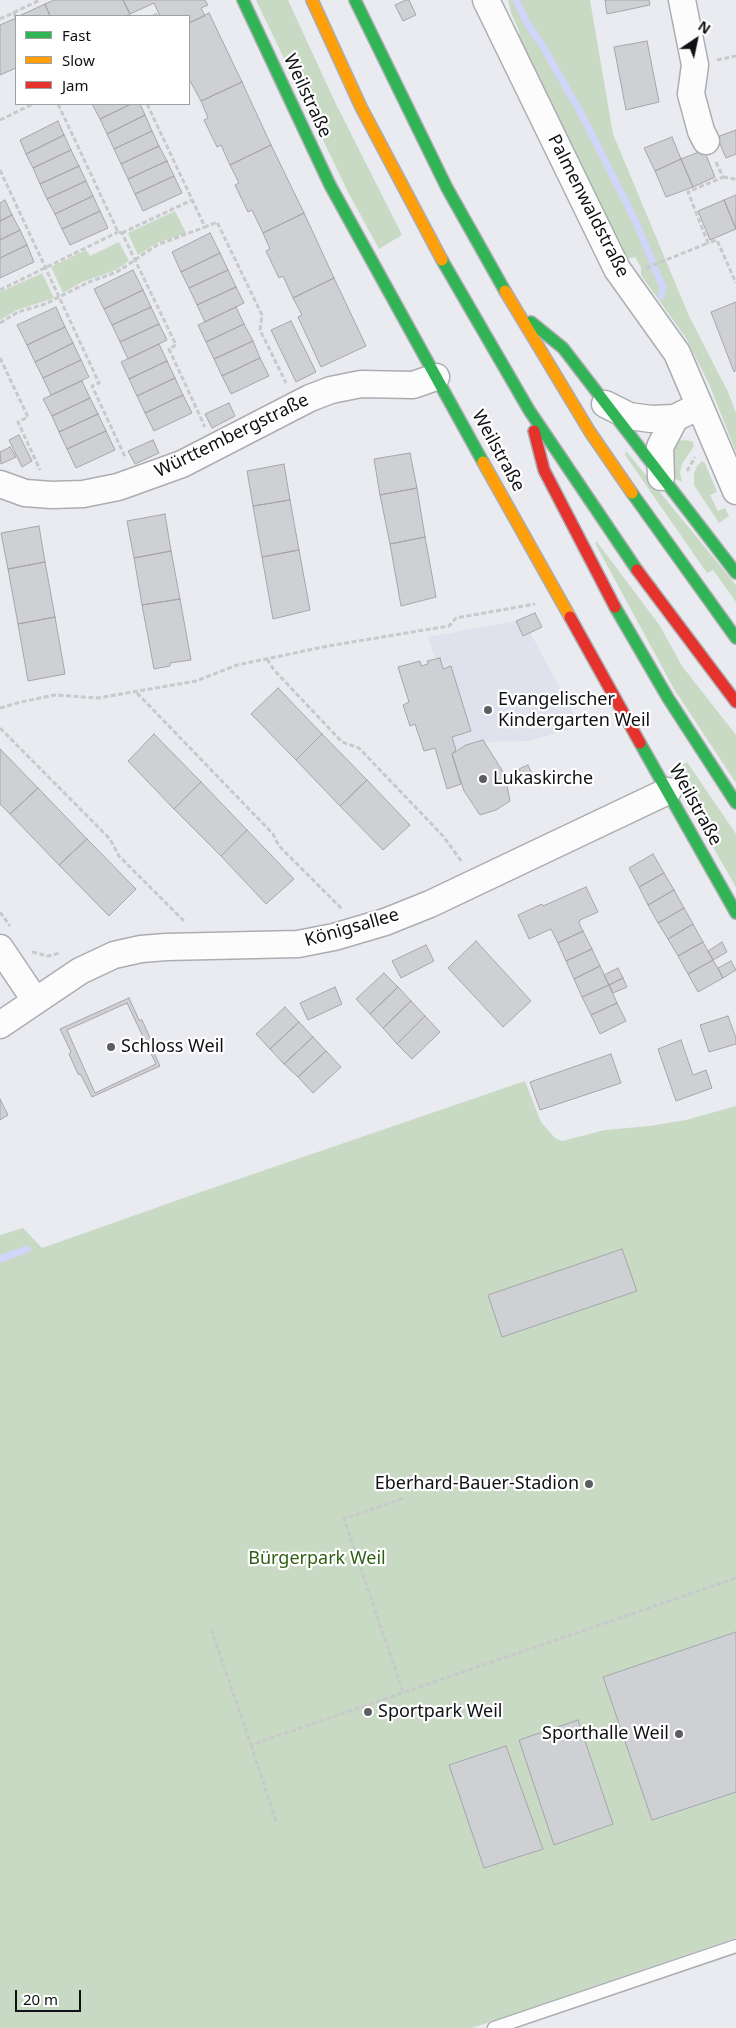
<!DOCTYPE html>
<meta charset="utf-8">
<style>
body{margin:0}
#map{position:relative;width:736px;height:2028px;overflow:hidden;background:#eaebf0;font-family:"Noto Sans",sans-serif}
canvas{display:block}
.legend{position:absolute;left:15px;top:15px;width:175px;height:90px;box-sizing:border-box;background:#fff;border:1px solid #9fa0a1;margin:0;padding:6px 9px;list-style:none;font-size:15px;color:#101114}
.legend li{display:flex;align-items:center;gap:10px;height:25px}
.legend b{width:25px;border:1px solid #9fa0a1}
.north{position:absolute;left:671px;top:15px;width:50px;height:50px;-webkit-text-stroke:4px #fff;paint-order:stroke;rotate:34deg;font-size:14px;font-weight:700;line-height:20px;text-align:center;color:#101114}
.north::after{content:'';display:block;margin:auto;width:18px;height:22px;background:#101114;clip-path:polygon(50% 0,100% 100%,50% 72%,0 100%)}
.scale{position:absolute;left:15px;top:1990px;width:66px;height:22px;box-sizing:border-box;border:2px solid #101114;border-top:0;padding-left:6px;font-size:15px;line-height:18px;white-space:nowrap;color:#101114;-webkit-text-stroke:4px #fff;paint-order:stroke}
</style>
<div id="map">
<canvas width="736" height="2028"></canvas>
<ul class="legend">
<li><b style="height:6px;background:#30b455"></b>Fast</li>
<li><b style="height:6px;background:#ff9f0a"></b>Slow</li>
<li><b style="height:6px;background:#e5322d"></b>Jam</li>
</ul>
<div class="north">N</div>
<div class="scale">20 m</div>
</div>
<script>
const g = document.querySelector('canvas').getContext('2d');
g.lineJoin = 'round';
function paint(path, color) { g.fillStyle = color; g.fill(path, 'evenodd'); }
const poly = rows => new Path2D(rows.map(r => 'M' + r).join(''));
function trace(path, color, width, dash) { g.strokeStyle = color; g.lineWidth = width; g.lineCap = dash ? 'butt' : 'round'; g.setLineDash(dash || []); g.stroke(path); }
function drawText(font, color, halo, rows, align = 'center') {
  g.font = font + ' "Noto Sans",sans-serif'; g.lineWidth = 4.5; g.setLineDash([]); g.textBaseline = 'middle'; g.strokeStyle = halo; g.fillStyle = color; for (const [text, x, y, turn = 0] of rows) {
    g.save(); g.translate(x, y); g.rotate((+turn || 0) * Math.PI / 180); g.textAlign = isNaN(turn) ? turn : align; if (halo) g.strokeText(text, 0, 0); g.fillText(text, 0, 0); g.restore();
  }
}
paint(poly([
 [516,621,523,636,530,632,575,716,568,730,528,741,485,742,483,740,456,750,452,754,461,784,447,789,435,749,424,751,415,724,410,726,403,705,409,702,398,667,420,661,422,666,428,664,427,661,435,659,428,637]
]), '#dfe1ed');
paint(poly([
 [256,0,288,0,334,100,402,235,379,249,348,192],
 [508,0,590,0,613,134,689,316,728,392,736,413,736,452,709,384,686,338,641,275,641,267,635,257,624,260,515,35,520,33,511,13],
 [175,211,186,233,157,243,138,255,128,233],
 [119,242,129,261,116,270,82,282,63,293,51,267,86,250,90,256],
 [42,273,54,298,17,310,0,320,0,292],
 [682,440,692,441,694,446,682,464,680,473,682,482,674,478,669,454,677,442],
 [626,451,736,585,736,602,713,570,707,573,625,455],
 [702,461,705,463,717,492,710,495,718,511,725,508,729,516,719,523,694,485,694,473,697,466],
 [597,542,660,626,682,666,736,735,736,783,674,689,595,543],
 [687,762,736,834,736,887,670,773],
 [525,1081,541,1122,555,1138,562,1141,605,1130,649,1126,686,1120,736,1106,736,1938,472,2028,0,2028,0,1235,23,1228,42,1248,198,1193]
]), '#c8dac3');
trace(poly([
 [516,0,528,25,542,45,582,115,636,222,653,263],
 [654,267,663,287,661,296],
 [0,1259,27,1249]
]), '#d0d5f9', 7);
const building = poly([
 [54,0,123,0,130,14,125,16,50,16,45,4,54,0],
 [123,0,205,0,208,5,201,8,205,16,189,23,189,16,160,16,154,3,130,14,123,0],
 [406,0,409,0,416,15,403,21,395,5,406,0],
 [605,0,649,0,650,5,607,14,605,0],
 [45,4,50,16,19,16,45,4],
 [209,13,242,82,201,101,189,79,189,23,209,13],
 [16,18,16,70,16,68,0,75,0,25,16,18],
 [647,41,659,102,626,110,614,47,647,41],
 [242,82,271,145,230,165,221,145,217,147,204,120,208,118,201,101,242,82],
 [92,104,131,104,100,119,92,104],
 [131,104,140,104,145,115,107,134,100,119,131,104],
 [145,115,152,131,114,149,107,134,145,115],
 [58,121,64,135,26,154,20,140,58,121],
 [736,130,736,154,726,158,717,137,736,130],
 [152,131,159,146,121,164,114,149,152,131],
 [64,135,71,150,33,168,26,154,64,135],
 [672,137,681,159,655,171,644,148,672,137],
 [271,145,304,213,263,233,252,210,248,212,235,185,239,183,230,165,271,145],
 [159,146,167,161,128,179,121,164,159,146],
 [71,150,79,166,40,184,33,168,71,150],
 [704,150,715,177,693,187,681,159,704,150],
 [681,159,693,187,666,197,655,171,681,159],
 [167,161,174,176,135,194,128,179,167,161],
 [79,166,86,181,47,199,40,184,79,166],
 [174,176,182,193,143,211,135,194,174,176],
 [86,181,93,196,55,214,47,199,86,181],
 [736,195,736,229,724,200,736,195],
 [93,196,100,211,62,229,55,214,93,196],
 [5,200,12,215,0,221,0,203,5,200],
 [724,200,736,229,710,240,698,211,724,200],
 [100,211,108,228,70,245,62,229,100,211],
 [304,213,334,278,293,298,283,276,279,278,266,251,270,249,263,233,304,213],
 [12,215,20,230,0,240,0,221,12,215],
 [20,230,27,245,0,258,0,240,20,230],
 [210,233,220,253,181,272,172,252,210,233],
 [27,245,34,262,0,278,0,258,27,245],
 [220,253,228,270,189,288,181,272,220,253],
 [133,270,143,290,104,309,94,289,133,270],
 [228,270,236,287,197,305,189,288,228,270],
 [334,278,366,346,321,367,298,317,302,315,293,298,334,278],
 [236,287,244,303,205,322,197,305,236,287],
 [143,290,151,307,112,325,104,309,143,290],
 [736,302,736,370,734,372,711,312,736,302],
 [56,307,65,327,27,345,17,325,56,307],
 [151,307,159,324,120,342,112,325,151,307],
 [236,307,244,324,206,342,198,325,236,307],
 [291,321,316,372,296,382,271,330,291,321],
 [159,324,167,340,128,359,120,342,159,324],
 [244,324,253,341,214,359,206,342,244,324],
 [65,327,73,343,35,362,27,345,65,327],
 [253,341,260,358,222,376,214,359,253,341],
 [73,343,81,360,43,378,35,362,73,343],
 [159,344,167,361,129,379,121,362,159,344],
 [260,358,269,376,231,394,222,376,260,358],
 [81,360,89,377,51,395,43,378,81,360],
 [167,361,175,378,137,396,129,379,167,361],
 [175,378,183,395,145,413,137,396,175,378],
 [82,381,90,398,52,416,43,399,82,381],
 [183,395,192,413,154,431,145,413,183,395],
 [90,398,98,414,59,432,52,416,90,398],
 [229,403,235,416,212,428,205,414,229,403],
 [98,414,106,431,67,449,59,432,98,414],
 [106,431,115,450,76,468,67,449,106,431],
 [19,435,32,461,22,467,9,440,19,435],
 [153,440,159,453,135,464,128,451,153,440],
 [10,447,16,457,1,464,0,452,10,447],
 [410,453,417,488,380,495,374,459,410,453],
 [284,464,290,500,253,506,247,471,284,464],
 [417,488,425,537,390,544,380,495,417,488],
 [290,500,299,550,262,557,253,506,290,500],
 [165,514,171,551,134,558,127,521,165,514],
 [39,526,45,562,8,569,1,533,39,526],
 [425,537,436,597,401,606,390,544,425,537],
 [299,550,310,610,273,619,262,557,299,550],
 [171,551,180,599,142,605,134,558,171,551],
 [45,562,55,617,18,624,8,569,45,562],
 [180,599,191,660,170,663,170,666,154,669,142,605,180,599],
 [535,613,542,627,523,636,516,621,535,613],
 [55,617,65,674,28,681,18,624,55,617],
 [440,658,443,669,451,666,471,731,452,737,456,750,452,754,461,784,447,789,435,748,424,751,415,724,410,726,403,705,409,702,398,667,420,661,421,666,428,664,427,661,440,658],
 [278,688,322,734,296,760,251,714,278,688],
 [154,734,201,782,174,809,128,761,154,734],
 [322,734,367,780,340,806,296,760,322,734],
 [483,740,505,775,510,801,496,810,480,815,464,791,452,754,466,745,483,740],
 [0,749,38,788,10,814,0,804,0,749],
 [528,765,533,776,524,780,519,769,528,765],
 [367,780,410,825,383,850,340,806,367,780],
 [201,782,247,830,221,856,174,809,201,782],
 [38,788,87,839,59,865,10,814,38,788],
 [247,830,294,879,266,904,221,856,247,830],
 [87,839,136,889,109,916,59,865,87,839],
 [653,854,664,873,639,887,629,868,653,854],
 [664,873,674,890,648,905,639,887,664,873],
 [586,887,598,912,580,920,579,923,583,931,558,943,551,929,529,939,518,915,542,904,543,906,586,887],
 [674,890,684,908,658,923,648,905,674,890],
 [684,908,693,924,668,939,658,923,684,908],
 [693,924,703,942,678,956,668,939,693,924],
 [583,931,592,949,566,961,558,943,583,931],
 [476,941,531,1001,503,1027,448,968,476,941],
 [703,942,713,960,688,974,678,956,703,942],
 [722,942,727,952,713,960,708,951,722,942],
 [426,945,434,961,401,978,392,961,426,945],
 [592,949,600,966,574,979,566,961,592,949],
 [713,960,723,978,698,992,688,974,713,960],
 [731,961,736,970,723,978,718,968,731,961],
 [600,966,609,985,582,997,574,979,600,966],
 [618,968,623,978,609,985,604,975,618,968],
 [384,973,398,987,370,1014,356,999,384,973],
 [623,978,627,987,613,993,609,985,623,978],
 [609,985,617,1003,591,1015,582,997,609,985],
 [335,987,342,1004,308,1020,300,1003,335,987],
 [398,987,411,1001,383,1028,370,1014,398,987],
 [129,998,139,1020,142,1020,152,1042,150,1044,160,1066,92,1097,81,1075,78,1074,69,1054,71,1052,60,1029,129,998],
 [411,1001,425,1016,397,1044,383,1028,411,1001],
 [127,1003,156,1064,95,1093,67,1030,127,1003],
 [617,1003,626,1021,600,1034,591,1015,617,1003],
 [285,1007,299,1022,270,1049,256,1034,285,1007],
 [425,1016,440,1032,412,1059,397,1044,425,1016],
 [728,1016,736,1038,736,1044,709,1052,700,1025,728,1016],
 [299,1022,313,1037,284,1064,270,1049,299,1022],
 [313,1037,326,1051,298,1077,284,1064,313,1037],
 [681,1040,693,1075,706,1070,712,1088,676,1101,658,1049,681,1040],
 [326,1051,341,1067,313,1093,298,1077,326,1051],
 [611,1054,621,1083,540,1110,530,1082,611,1054],
 [0,1099,8,1115,0,1120,0,1099],
 [622,1249,637,1291,502,1337,488,1295,622,1249],
 [736,1632,736,1792,652,1820,603,1677,736,1632],
 [578,1720,613,1824,554,1845,519,1740,578,1720],
 [506,1746,543,1849,484,1868,449,1765,506,1746]
]);
paint(building, '#cfd0d4');
trace(building, '#a6a6aa', 1);
const lane = poly([
 [494,2028,736,1946]
]);
const street = poly([
 [486,0,617,269,677,353,736,491],
 [682,0,695,65,691,94,701,131,706,141],
 [605,404,629,416,651,419,675,418,699,406],
 [661,477,660,447,675,418],
 [0,484,25,493,52,495,83,494,118,487,182,464,310,398,331,390,361,384,413,385,436,377],
 [0,948,35,1000],
 [0,1025,80,971,114,955,141,949,166,947,298,944,334,937,385,922,430,904,668,791]
]);
const fast = poly([
 [243,0,330,185,483,462],
 [355,0,447,188,505,291],
 [442,260,529,410,637,570],
 [531,322,563,348,736,573],
 [632,493,736,638],
 [615,607,668,698,736,803],
 [640,743,736,913]
]);
const slow = poly([
 [312,0,361,107,442,260],
 [505,291,590,432,632,493],
 [483,462,570,617]
]);
const jam = poly([
 [534,431,544,470,615,607],
 [637,570,736,702],
 [570,617,640,743]
]);
trace(lane, '#acadb1', 15);
trace(street, '#acadb1', 29);
trace(fast, '#acadb1', 14);
trace(slow, '#acadb1', 14);
trace(jam, '#acadb1', 14);
trace(poly([
 [14,12,16,18],
 [153,16,159,13],
 [0,19,40,0],
 [717,60,736,56],
 [58,104,118,232,122,233,176,345,169,349,205,427],
 [147,104,205,227,217,222,262,315,260,330,286,383],
 [0,120,33,104],
 [716,162,723,177,688,192,708,243,717,240,736,283],
 [0,170,99,383,92,386,126,459],
 [723,177,736,179],
 [122,233,192,200],
 [646,268,708,243],
 [0,290,118,232],
 [0,323,18,312,45,304,89,282,117,272,157,245,205,227],
 [0,358,28,417,18,422,40,470],
 [687,471,695,457],
 [267,659,274,670,342,742,359,748,443,836,462,862],
 [137,693,273,834,279,846,342,909],
 [0,708,21,702,55,695,98,698,196,681,237,665,328,646,449,626,456,618,535,604],
 [0,728,110,839,119,856,185,922],
 [0,912,10,926],
 [32,952,48,956,60,953],
 [211,1629,251,1745,736,1578],
 [403,1692,344,1519,404,1498],
 [251,1745,276,1821]
]), '#c8c9cb', 3, [5, 2.5]);
trace(lane, '#fcfcfd', 12);
trace(street, '#fcfcfd', 26);
trace(fast, '#30b455', 11);
trace(slow, '#ff9f0a', 11);
trace(jam, '#e5322d', 11);
for (const [x, y, r, color] of [
 [488,710,5,"#5c5d61"],
 [483,779,5,"#5c5d61"],
 [111,1047,5,"#5c5d61"],
 [589,1484,5,"#5c5d61"],
 [368,1712,5,"#5c5d61"],
 [679,1734,5,"#5c5d61"]
]) { const dot = new Path2D(); dot.arc(x, y, r, 0, 2 * Math.PI); g.fillStyle = color; g.fill(dot); trace(dot, '#fff', 2); }
drawText('18px', '#101114', '#fff', [
 ["Weilstraße",307,96,65],
 ["Palmenwaldstraße",588,206,63],
 ["Württembergstraße",232,436,-26],
 ["Weilstraße",498,451,61],
 ["Weilstraße",695,805,61],
 ["Königsallee",352,928,-16]
]);
drawText('18px', '#101114', '#fff', [
 ["Evangelischer",498,700],
 ["Kindergarten Weil",498,721],
 ["Lukaskirche",493,779],
 ["Schloss Weil",121,1047],
 ["Eberhard-Bauer-Stadion",579,1484,"right"],
 ["Sportpark Weil",378,1712],
 ["Sporthalle Weil",669,1734,"right"]
], 'left');
drawText('18px', '#2f5e14', '#fff', [
 ["Bürgerpark Weil",317,1559]
]);
</script>
